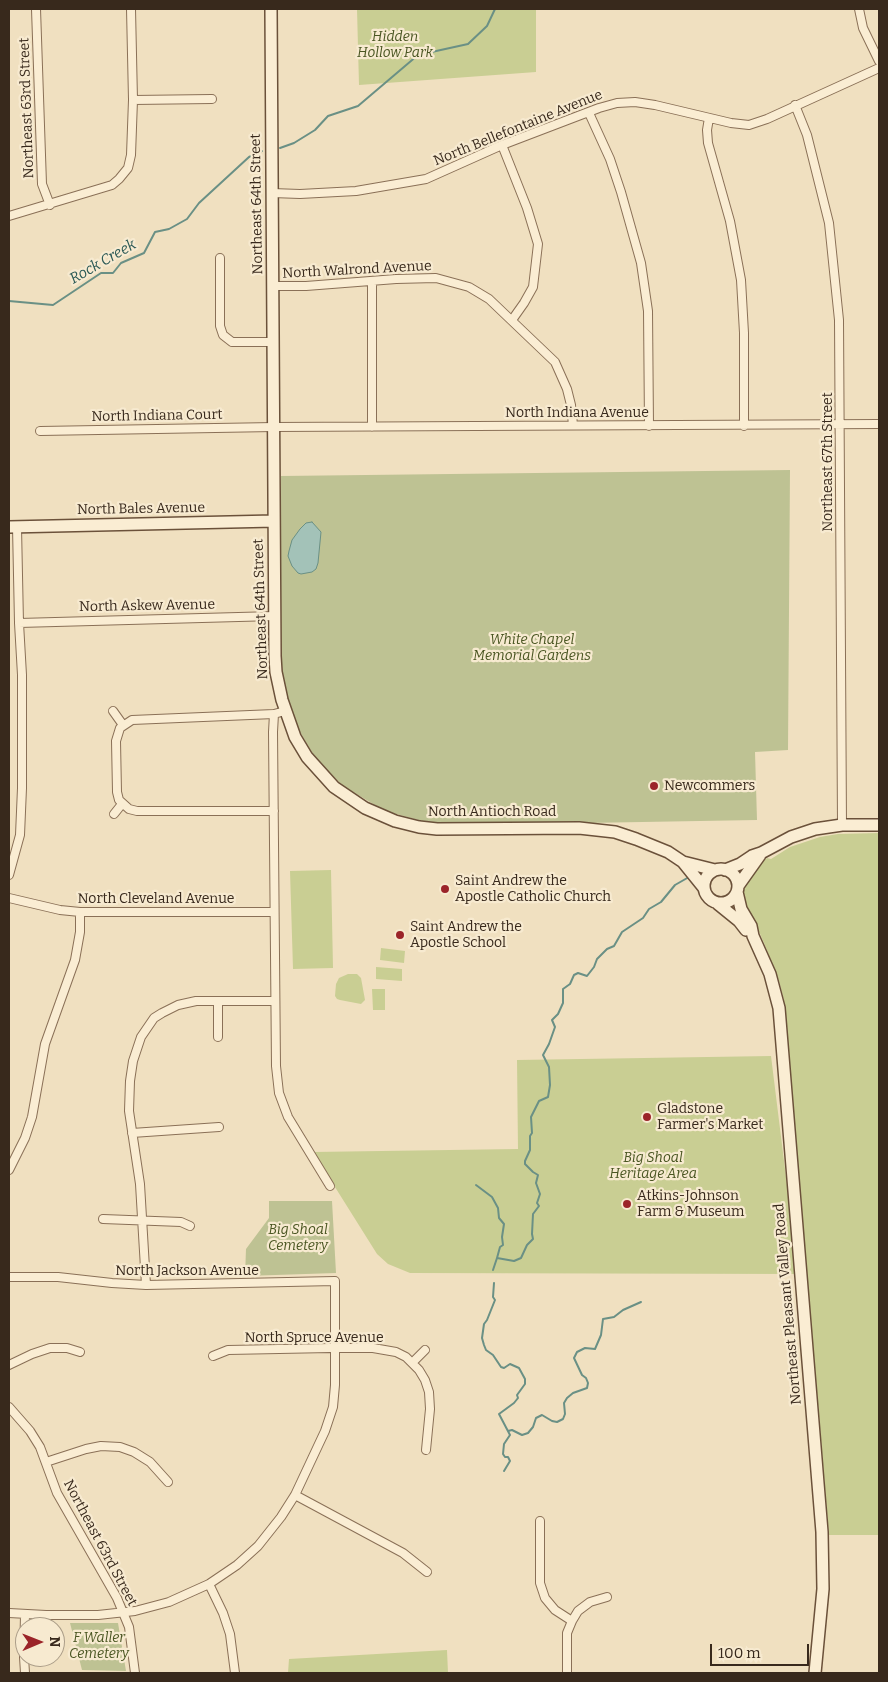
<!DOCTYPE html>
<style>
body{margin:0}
#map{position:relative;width:888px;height:1682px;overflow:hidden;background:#f0e0c0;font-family:Bitter,serif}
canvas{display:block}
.frame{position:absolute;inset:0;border:10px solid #38291c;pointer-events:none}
.north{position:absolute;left:15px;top:1617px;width:50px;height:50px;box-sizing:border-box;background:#f7ead0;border:1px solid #ab9d88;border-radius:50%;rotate:89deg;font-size:14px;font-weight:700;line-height:20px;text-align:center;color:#38291c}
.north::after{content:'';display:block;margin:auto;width:18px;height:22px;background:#9b2429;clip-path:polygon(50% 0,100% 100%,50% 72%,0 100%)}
.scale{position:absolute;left:710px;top:1644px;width:99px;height:22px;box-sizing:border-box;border:2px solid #38291c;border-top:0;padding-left:6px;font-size:15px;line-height:18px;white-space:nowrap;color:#38291c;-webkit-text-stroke:4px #f7ead0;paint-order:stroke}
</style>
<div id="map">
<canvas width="888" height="1682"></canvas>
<div class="frame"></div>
<div class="north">N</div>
<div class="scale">100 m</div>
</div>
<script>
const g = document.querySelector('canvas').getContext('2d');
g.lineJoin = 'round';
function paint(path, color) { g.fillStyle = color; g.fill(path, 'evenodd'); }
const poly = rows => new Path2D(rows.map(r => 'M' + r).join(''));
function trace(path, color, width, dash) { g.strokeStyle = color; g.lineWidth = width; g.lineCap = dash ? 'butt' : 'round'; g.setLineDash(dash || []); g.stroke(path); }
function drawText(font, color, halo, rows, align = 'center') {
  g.font = font + ' Bitter,serif'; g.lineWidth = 4.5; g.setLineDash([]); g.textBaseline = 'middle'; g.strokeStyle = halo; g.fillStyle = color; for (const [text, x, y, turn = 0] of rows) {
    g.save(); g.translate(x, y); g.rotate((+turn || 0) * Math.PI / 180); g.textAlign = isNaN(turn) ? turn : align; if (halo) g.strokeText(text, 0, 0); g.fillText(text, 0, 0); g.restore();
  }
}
paint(poly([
 [357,9,536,9,536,72,359,85],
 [879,833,879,1535,829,1535,784,1000,779,981,764,943,757,927,746,910,743,892,746,884,759,865,767,858,771,859,790,847,820,837,838,834],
 [331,870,333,968,293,969,290,871],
 [381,948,405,951,404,963,380,960],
 [376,967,402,969,402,981,376,979],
 [348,974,357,974,361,978,365,1000,361,1004,340,1000,337,999,335,996,336,984,339,978],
 [372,989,385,989,385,1010,373,1010],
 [771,1056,798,1274,410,1273,388,1264,377,1254,313,1152,518,1149,517,1060],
 [447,1650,448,1673,288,1673,289,1659]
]), '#c9ce93');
paint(poly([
 [790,470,788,750,755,752,757,820,470,825,426,822,385,811,343,786,316,759,296,725,283,684,281,644,281,476],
 [269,1201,332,1201,336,1273,245,1276,246,1249,269,1218],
 [70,1623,118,1623,126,1671,82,1670]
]), '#bec293');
const water = poly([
 [312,522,321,532,318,563,316,569,312,572,301,574,298,573,292,566,288,556,289,551,292,540,300,529,306,523,312,522]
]);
paint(water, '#a3c2b8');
trace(water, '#6a9085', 1);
trace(poly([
 [280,148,294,143,315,130,328,116,358,106,418,55,468,44,487,26,495,9],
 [9,301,53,305,101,273,113,273,121,263,144,253,155,232,169,229,187,219,199,203,249,157,262,151],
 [476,1185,492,1197,498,1208,499,1218,504,1224,502,1237,503,1245,500,1247,497,1258],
 [493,1270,497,1258,514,1261,521,1258,527,1245,533,1239,532,1234,533,1214,539,1206,537,1203,540,1194,536,1183,538,1175,533,1172,525,1164,525,1161,530,1150,530,1136,532,1133,531,1117,539,1101,548,1097,550,1085,549,1067,543,1055,549,1044,555,1027,552,1020,558,1014,563,1003,563,989,570,984,574,975,578,973,587,976,594,967,597,959,607,949,614,946,622,932,643,918,649,909,661,902,675,885,689,877],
 [494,1283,493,1297,495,1300,487,1320,484,1324,482,1338,484,1345,486,1350,493,1355,501,1367,504,1368,510,1364,519,1368,525,1379,525,1384,517,1395,518,1398,514,1403,499,1414,510,1435,504,1444,503,1454,505,1457,508,1457,510,1461,504,1471],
 [508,1431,512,1430,522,1435,528,1433,533,1427,536,1418,542,1415,552,1421,557,1422,563,1419,565,1414,564,1403,567,1398,573,1393,587,1388,588,1383,586,1378,582,1375,574,1358,577,1352,585,1348,595,1349,601,1335,603,1319,614,1317,623,1310,641,1302]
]), '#6a9085', 2);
const street = poly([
 [36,9,42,184,50,205],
 [859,9,863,28,879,61],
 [133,100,212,99],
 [795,105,807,135,829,223,839,320,842,825],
 [589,113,610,159,621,192,641,263,648,311,649,426],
 [709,118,707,130,708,143,730,221,741,280,744,333,744,426],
 [502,145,527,208,538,244,533,287,524,303,512,320],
 [272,193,300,194,356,191,426,179,502,145,599,108,617,103,635,102,655,105,731,123,749,125,767,119,879,68],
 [9,216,112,185,119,179,128,168,131,155,133,100,131,9],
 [220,258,220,326,223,335,232,342,273,342],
 [372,281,372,427],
 [273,286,306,286,396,279,436,278,469,287,489,299,555,362,567,389,571,405,573,425],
 [40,431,274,427,879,424],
 [19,623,275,616],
 [113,711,123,725],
 [285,711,274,714,273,732,276,1066,279,1093,288,1117,330,1186],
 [274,811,137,811,129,809,119,800,117,792,116,741,120,728,132,720,274,714],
 [114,814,122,804],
 [9,875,20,835,22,788,22,675,19,623,17,527],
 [9,898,60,910,80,912,274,912],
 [218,1037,218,1001],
 [132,1133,219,1127],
 [9,1170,25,1138,32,1117,45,1044,75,960,80,932,80,912],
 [103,1219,181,1222,190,1226],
 [9,1277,58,1277,112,1283,146,1285,335,1281,335,1385,333,1407,325,1431,295,1495,281,1517,258,1546,237,1565,209,1584,169,1602,135,1611,98,1615,46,1615,9,1613],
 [146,1285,140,1184,129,1111,130,1081,133,1061,141,1037,154,1018,162,1013,178,1005,196,1001,275,1001],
 [213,1356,228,1350,330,1348,373,1348,396,1352,406,1357,419,1370,425,1380,429,1392,430,1409,426,1450],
 [412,1363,425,1350],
 [9,1365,32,1354,50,1348,67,1348,80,1352],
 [9,1407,30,1431,40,1447,57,1493,117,1598,129,1627,135,1673],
 [46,1462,86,1449,101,1446,120,1447,134,1452,150,1462,168,1482],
 [295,1495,403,1553,427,1572],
 [540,1521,540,1583,545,1598,555,1610,572,1621],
 [209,1584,223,1613,230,1634,235,1673],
 [25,1615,24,1657,25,1673],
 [567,1673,567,1633,572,1621,578,1611,590,1602,607,1597]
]);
const secondary = poly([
 [271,9,275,656,276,672,282,700,295,737,307,757,334,787,365,808,395,821,419,827,437,829,579,828,615,832,636,839,668,852,683,862,704,888],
 [9,527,274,521],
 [683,862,715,870],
 '704 886a17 17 0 1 1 34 0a17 17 0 1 1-34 0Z',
 [725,870,740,864,752,856,761,853,791,837,815,829,842,825,879,825],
 [738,886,760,855],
 [737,892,741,909,751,926,753,936,770,974,779,1008,822,1532,823,1589,815,1673],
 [718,904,739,921,746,930]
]);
trace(street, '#8a7057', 10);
trace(secondary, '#6b513a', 14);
trace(street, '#faedd3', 8);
trace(secondary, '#faedd3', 11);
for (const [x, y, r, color] of [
 [654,786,5,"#9b2429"],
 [445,889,5,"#9b2429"],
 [400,935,5,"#9b2429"],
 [647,1117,5,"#9b2429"],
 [627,1204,5,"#9b2429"]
]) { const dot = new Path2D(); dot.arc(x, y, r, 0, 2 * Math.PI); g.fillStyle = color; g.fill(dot); trace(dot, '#f7ead0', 2); }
drawText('italic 14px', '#4a5622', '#f7ead0', [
 ["Hidden",395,37],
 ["Hollow Park",395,53],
 ["White Chapel",532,640],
 ["Memorial Gardens",532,656],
 ["Big Shoal",653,1158],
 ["Heritage Area",653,1174],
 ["Big Shoal",298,1230],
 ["Cemetery",298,1246],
 ["F Waller",99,1638],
 ["Cemetery",99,1654]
]);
drawText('14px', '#38291c', '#f7ead0', [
 ["Northeast 63rd Street",27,108,-92],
 ["North Bellefontaine Avenue",518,128,-22],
 ["Northeast 64th Street",257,204,-91],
 ["North Walrond Avenue",357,270,-3],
 ["North Indiana Avenue",577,413],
 ["North Indiana Court",157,416,-1],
 ["Northeast 67th Street",828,462,-90],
 ["North Bales Avenue",141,509,-1],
 ["North Askew Avenue",147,606,-1],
 ["Northeast 64th Street",261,609,-92],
 ["North Antioch Road",492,812],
 ["North Cleveland Avenue",156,899],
 ["North Jackson Avenue",187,1271],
 ["Northeast Pleasant Valley Road",788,1304,-95],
 ["North Spruce Avenue",314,1338],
 ["Northeast 63rd Street",100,1543,62]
]);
drawText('14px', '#38291c', '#f7ead0', [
 ["Newcommers",664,786],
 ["Saint Andrew the",455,881],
 ["Apostle Catholic Church",455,897],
 ["Saint Andrew the",410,927],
 ["Apostle School",410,943],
 ["Gladstone",657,1109],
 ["Farmer's Market",657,1125],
 ["Atkins-Johnson",637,1196],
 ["Farm & Museum",637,1212]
], 'left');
drawText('italic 15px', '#2b5955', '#f7ead0', [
 ["Rock Creek",103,262,-30]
]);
</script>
